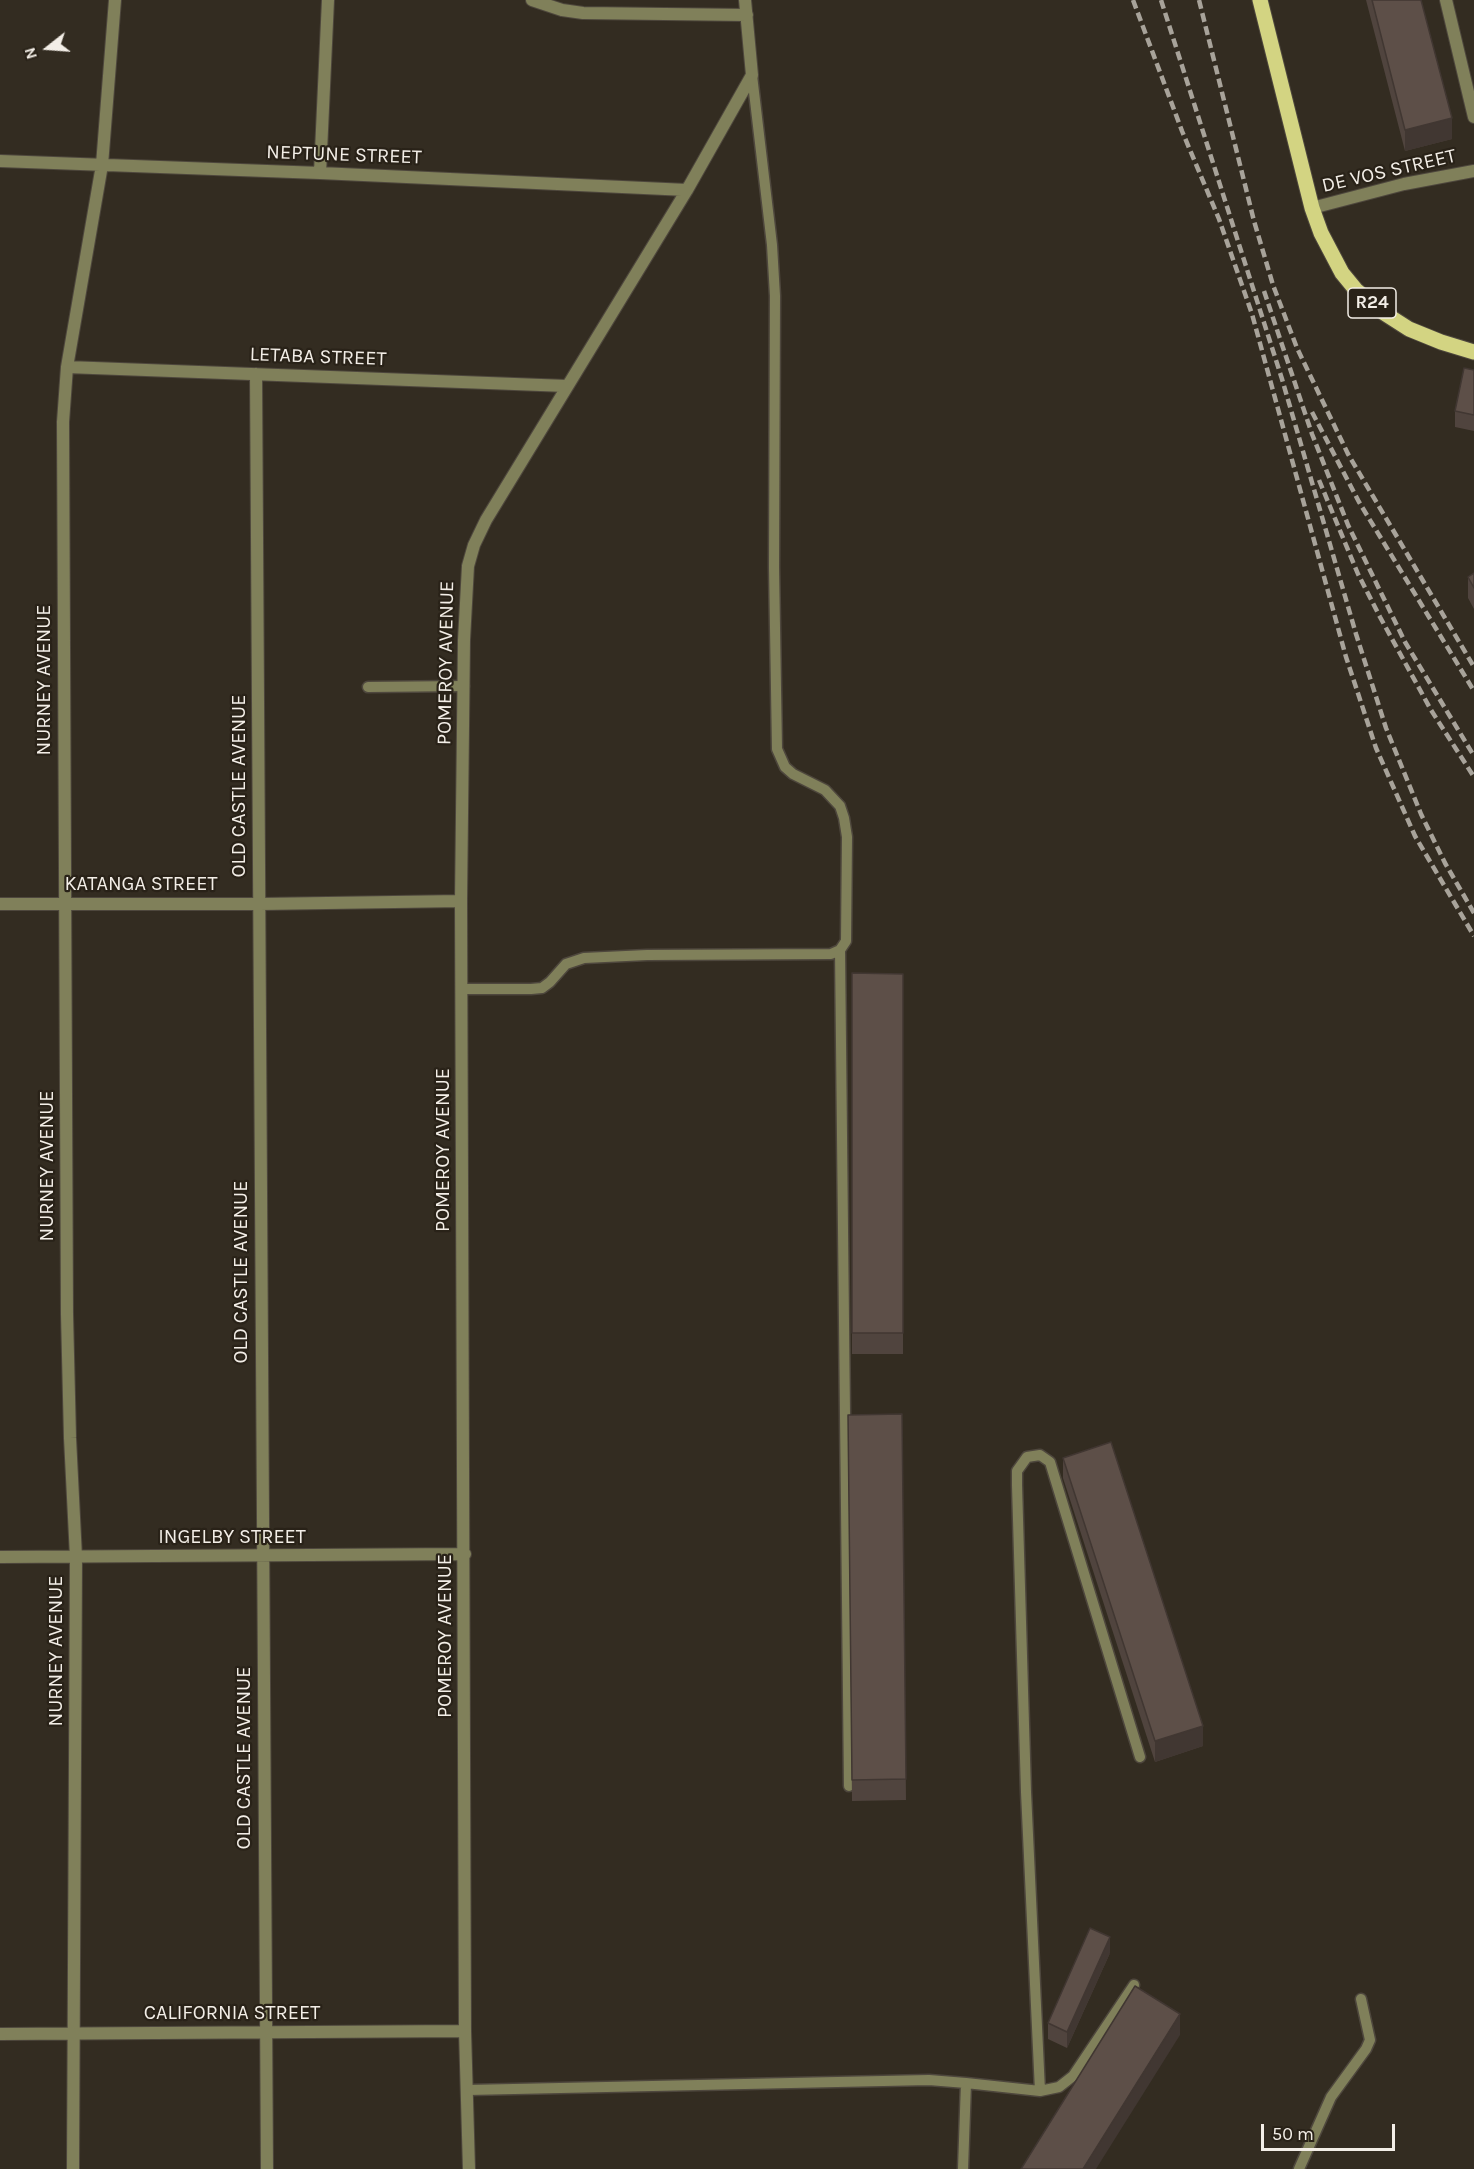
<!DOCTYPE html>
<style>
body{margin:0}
#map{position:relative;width:1474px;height:2169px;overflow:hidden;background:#332c21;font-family:Karla,sans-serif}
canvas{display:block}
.north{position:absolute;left:18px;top:18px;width:60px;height:60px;-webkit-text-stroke:4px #292218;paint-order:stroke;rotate:253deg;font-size:16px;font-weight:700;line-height:24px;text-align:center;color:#f3eee7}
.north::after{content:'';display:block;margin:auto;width:21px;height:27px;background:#f3eee7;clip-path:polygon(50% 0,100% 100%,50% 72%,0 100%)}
.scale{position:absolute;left:1261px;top:2124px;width:134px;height:27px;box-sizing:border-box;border:3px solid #f3eee7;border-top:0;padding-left:8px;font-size:18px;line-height:21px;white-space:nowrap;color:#f3eee7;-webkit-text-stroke:4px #292218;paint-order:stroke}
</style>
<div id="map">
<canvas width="1474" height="2169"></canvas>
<div class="north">N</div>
<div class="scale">50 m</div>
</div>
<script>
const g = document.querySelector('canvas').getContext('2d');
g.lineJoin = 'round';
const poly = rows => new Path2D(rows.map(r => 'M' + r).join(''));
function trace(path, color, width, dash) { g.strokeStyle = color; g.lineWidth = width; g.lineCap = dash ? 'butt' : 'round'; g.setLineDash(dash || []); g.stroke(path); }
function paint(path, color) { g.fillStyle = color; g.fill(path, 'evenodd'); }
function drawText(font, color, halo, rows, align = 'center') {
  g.font = font + ' Karla,sans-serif'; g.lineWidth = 4.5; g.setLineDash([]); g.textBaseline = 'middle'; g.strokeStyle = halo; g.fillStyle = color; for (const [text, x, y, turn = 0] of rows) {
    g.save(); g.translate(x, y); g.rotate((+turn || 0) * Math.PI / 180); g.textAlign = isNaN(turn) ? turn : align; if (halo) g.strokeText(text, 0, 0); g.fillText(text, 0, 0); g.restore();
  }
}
const service = poly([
 [368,687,464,686],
 [840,950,849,1786],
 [462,989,531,989,542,988,550,982,566,964,584,958,647,955,831,954,840,950,846,941,847,837,844,818,840,806,825,790,793,774,785,767,777,749,774,567,775,296,772,245,752,75],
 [966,2083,1040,2091,1059,2087,1073,2076,1134,1985],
 [468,2090,929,2080,966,2083,963,2169],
 [1040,2091,1026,1792,1017,1485,1017,1471,1027,1457,1040,1455,1050,1462,1140,1757],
 [1299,2169,1331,2097,1366,2049,1370,2040,1361,1999]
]);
const minor = poly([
 [532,0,562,10,583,13,747,15],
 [1446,0,1474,117],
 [0,161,320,173,687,190],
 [320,173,328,0],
 [1312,208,1404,184,1474,171],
 [67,367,567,386],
 [256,374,267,2169],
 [0,904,260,904,461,901],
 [0,1557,465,1554],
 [0,2034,465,2031],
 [73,2169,76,1557,70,1438,67,1314,63,422,67,367,102,165,115,0],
 [469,2169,465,2031,461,901,464,640,468,566,474,545,486,520,687,190,752,75,745,0]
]);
const primary = poly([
 [1260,0,1312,208,1321,233,1342,273,1356,290,1384,313,1409,329,1441,342,1474,352]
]);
trace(service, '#4e473d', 13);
trace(minor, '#4e473d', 14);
trace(primary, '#4e473d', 17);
trace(service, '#80805a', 10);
trace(minor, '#80805a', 12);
trace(primary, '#d3d482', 15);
trace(poly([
 [1133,0,1182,131,1219,219,1252,314,1346,657,1376,748,1415,836,1474,936],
 [1161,0,1282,379,1356,634,1386,728,1421,814,1445,863,1474,913],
 [1199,0,1254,221,1273,285,1297,348,1348,454,1474,667],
 [1264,291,1312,434,1348,525,1405,642,1474,756],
 [1312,412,1359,502,1474,691],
 [1319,480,1358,574,1380,617,1431,710,1474,777]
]), '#a8a39a', 4.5, [9, 4.5]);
paint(poly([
 [1366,0,1421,0,1452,139,1405,151],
 [1474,370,1474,431,1455,427,1455,411],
 [1474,573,1474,609,1468,598,1468,577],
 [852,973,903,974,903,1354,852,1354],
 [902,1414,906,1800,852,1801,848,1415],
 [1063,1458,1203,1746,1155,1762,1063,1478],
 [1110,1953,1067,2048,1048,2039,1048,2023]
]), '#50443e');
paint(poly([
 [1452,118,1452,139,1405,151,1405,130],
 [1203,1726,1203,1746,1155,1762,1155,1741],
 [1110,1937,1110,1953,1067,2048,1067,2032],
 [1180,2014,1180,2035,1096,2169,1083,2169]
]), '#413732');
const building = poly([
 [1372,0,1421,0,1452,118,1405,130,1372,0],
 [1464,368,1474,370,1474,415,1455,411,1464,368],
 [1474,573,1474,588,1468,577,1474,573],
 [852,973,903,974,903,1333,852,1333,852,973],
 [902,1414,906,1779,852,1780,848,1415,902,1414],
 [1111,1442,1203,1726,1155,1741,1063,1458,1111,1442],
 [1090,1928,1110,1937,1067,2032,1048,2023,1090,1928],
 [1135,1986,1180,2014,1083,2169,1021,2169,1135,1986]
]);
paint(building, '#5d4f48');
trace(building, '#413732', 1.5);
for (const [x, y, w] of [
 [1372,303,48]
]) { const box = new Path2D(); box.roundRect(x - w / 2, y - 15, w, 30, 4.5); g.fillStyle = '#292218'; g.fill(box); trace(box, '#f3eee7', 1.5); }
drawText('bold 18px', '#f3eee7', null, [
 ["R24",1372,303]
]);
drawText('20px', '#f3eee7', '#292218', [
 ["NEPTUNE STREET",344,155,2],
 ["DE VOS STREET",1389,171,-13],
 ["LETABA STREET",318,357,2],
 ["POMEROY AVENUE",446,663,-89],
 ["NURNEY AVENUE",44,680,-90],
 ["OLD CASTLE AVENUE",239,786,-90],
 ["KATANGA STREET",141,884],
 ["POMEROY AVENUE",443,1150,-90],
 ["NURNEY AVENUE",47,1166,-90],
 ["OLD CASTLE AVENUE",241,1272,-90],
 ["INGELBY STREET",232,1537],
 ["POMEROY AVENUE",445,1636,-90],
 ["NURNEY AVENUE",56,1651,-90],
 ["OLD CASTLE AVENUE",244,1758,-90],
 ["CALIFORNIA STREET",232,2013]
]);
</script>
